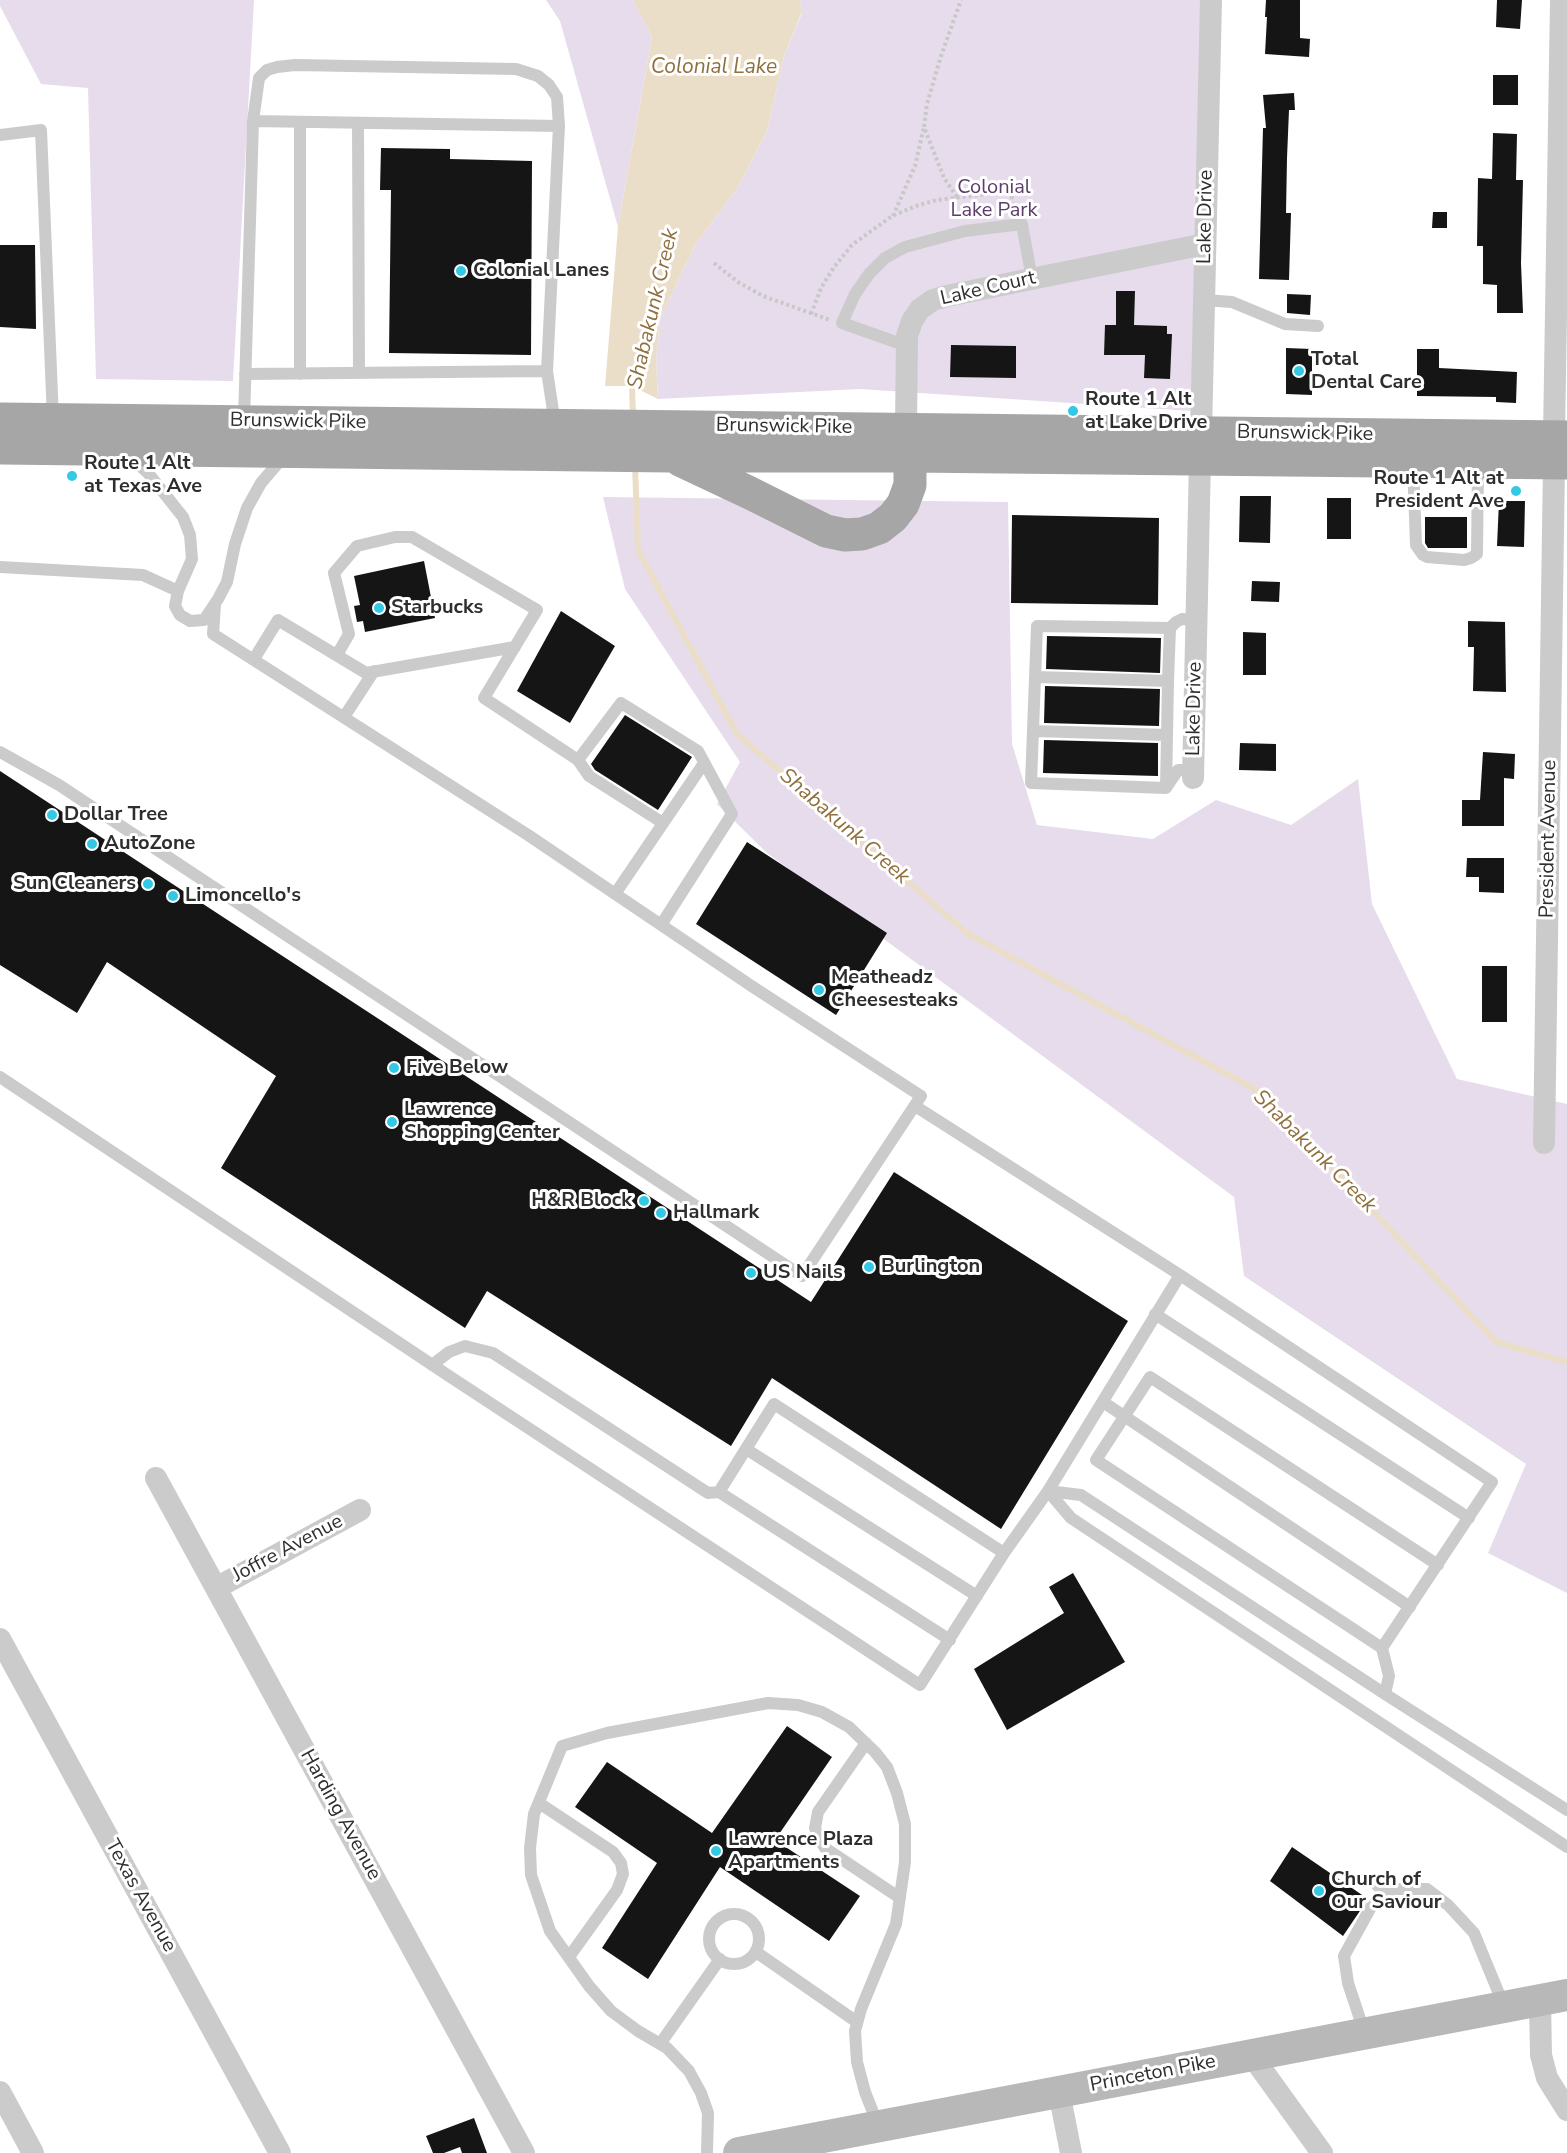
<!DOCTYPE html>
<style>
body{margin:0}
canvas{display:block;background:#fff}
</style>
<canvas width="1567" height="2153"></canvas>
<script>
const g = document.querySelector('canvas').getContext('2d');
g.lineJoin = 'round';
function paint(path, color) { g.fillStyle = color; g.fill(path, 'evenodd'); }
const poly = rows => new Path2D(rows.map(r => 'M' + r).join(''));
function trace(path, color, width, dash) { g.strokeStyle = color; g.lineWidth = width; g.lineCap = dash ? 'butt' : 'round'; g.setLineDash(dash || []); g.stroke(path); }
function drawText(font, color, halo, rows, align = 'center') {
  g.font = font + ' "Nunito Sans",sans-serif'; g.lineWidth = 6; g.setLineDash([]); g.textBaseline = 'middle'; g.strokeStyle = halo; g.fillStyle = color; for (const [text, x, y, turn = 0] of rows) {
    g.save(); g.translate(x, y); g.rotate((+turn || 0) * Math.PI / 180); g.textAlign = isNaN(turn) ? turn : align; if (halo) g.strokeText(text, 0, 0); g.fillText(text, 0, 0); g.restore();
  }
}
paint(poly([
 [0,0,254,0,233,381,96,379,88,88,41,84,0,6],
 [546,0,633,0,652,37,618,227,560,21],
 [800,0,1201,0,1191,411,860,389,658,399,656,359,660,319,696,243,737,189,767,131,784,56,802,13],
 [603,497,1008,502,1012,744,1037,825,1153,839,1216,800,1291,825,1358,779,1372,904,1457,1079,1567,1104,1567,1593,1488,1553,1526,1464,1244,1276,1234,1197,767,853,717,804,740,762,625,589]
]), '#e7dceb');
paint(poly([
 [633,0,800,0,802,12,784,56,767,131,737,189,696,243,660,319,656,359,658,399,632,386,605,386,618,227,652,37]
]), '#ebdec8');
trace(poly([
 [633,416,632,386,634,378],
 [635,465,638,550,737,734,968,934,1262,1093,1496,1342,1567,1362]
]), '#ebdec8', 6);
paint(poly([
 [1266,0,1300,0,1300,38,1310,39,1309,57,1265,54,1267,17,1265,17],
 [1497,0,1522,0,1520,29,1496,27],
 [1493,75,1518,75,1518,105,1493,105],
 [1294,93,1295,110,1289,110,1287,158,1286,213,1291,213,1289,280,1259,279,1263,128,1266,128,1263,95],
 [1493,133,1517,134,1516,180,1523,180,1521,263,1523,313,1497,313,1497,285,1483,284,1483,246,1477,246,1478,178,1492,179],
 [381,148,450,149,450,159,532,161,531,355,389,353,391,190,380,190],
 [1433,212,1447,212,1447,228,1432,228],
 [0,245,35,245,36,329,0,327],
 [1116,291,1135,291,1134,325,1167,326,1167,334,1172,334,1170,379,1144,378,1145,355,1104,355,1105,325,1116,325],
 [1287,294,1311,295,1310,315,1287,313],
 [951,345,1016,346,1016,378,950,377],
 [1286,348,1312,349,1312,395,1286,394],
 [1417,349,1439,349,1439,368,1517,372,1516,403,1496,402,1496,397,1417,396],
 [1240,496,1271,496,1270,543,1239,542],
 [1327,498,1351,498,1351,539,1327,539],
 [1499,501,1525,501,1524,547,1497,546],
 [1012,515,1159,518,1158,605,1011,603],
 [1425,517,1467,517,1467,548,1428,548,1425,543],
 [424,561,435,618,365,632,363,621,357,622,354,606,360,605,354,576],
 [1252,581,1280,582,1279,602,1251,601],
 [561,611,615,646,570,723,517,691],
 [1468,621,1505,622,1506,692,1473,691,1474,647,1468,647],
 [1243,632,1266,633,1266,675,1243,675],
 [1047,636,1161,638,1160,673,1046,669],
 [1045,686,1160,689,1159,726,1044,723],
 [625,715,692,757,658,810,595,770,591,764],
 [1044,740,1158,743,1158,776,1043,773],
 [1240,743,1276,744,1276,771,1239,770],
 [1483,752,1515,754,1514,779,1504,778,1504,826,1462,826,1462,800,1480,800],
 [0,771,811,1302,894,1172,1128,1321,1001,1529,772,1378,731,1446,487,1291,465,1328,221,1168,276,1076,107,962,77,1013,0,965],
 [747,842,887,933,836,1015,696,924],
 [1467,858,1504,858,1504,893,1479,892,1479,877,1466,877],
 [1482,966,1507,966,1507,1022,1482,1022],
 [1073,1573,1125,1662,1007,1730,974,1669,1064,1613,1049,1587],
 [787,1726,832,1757,775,1840,860,1896,829,1941,720,1867,648,1979,602,1948,657,1863,575,1807,607,1762,712,1833],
 [1292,1847,1368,1899,1343,1936,1270,1881],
 [474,2118,487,2153,462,2153,460,2147,444,2153,433,2153,426,2136]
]), '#151515');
trace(poly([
 [957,197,944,178,924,127,927,104,941,56,961,0],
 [893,216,915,166,924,127],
 [714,263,738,282,763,296,830,320],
 [811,314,821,288,834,267,852,245,892,216,916,206,937,200,1011,191,1013,210]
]), '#c8c8c8', 4, [3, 3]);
trace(poly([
 [253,121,259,78,267,70,277,67,295,65,516,69,538,76,549,85,557,97,559,126],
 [300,122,300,374],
 [358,123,359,373],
 [0,135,41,130,53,419],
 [1204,300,1232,302,1285,324,1318,326],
 [907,346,842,323,855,294,869,274,885,258,905,247,965,231,1022,224,1032,279],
 [245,374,547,371],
 [244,420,253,121,559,126,547,371,555,424],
 [129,456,148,473,183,517,190,535,192,559,178,591,175,606,180,615,190,621,204,620,218,599,227,582,235,544,247,508,261,483,284,456],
 [1413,463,1416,545,1423,555,1427,557,1464,560,1471,558,1477,554,1478,464],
 [0,567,143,575,178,591],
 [337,655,349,634,334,573,357,546,395,537,412,537,537,610,484,698,578,760,621,703,698,751,732,814,661,925],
 [254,659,278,620,366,673,515,647],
 [1168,681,1170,628],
 [344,717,374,671],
 [1034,731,1167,735,1168,681,1036,677],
 [0,752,59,785,802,1276,921,1096,753,987,528,835,213,634,215,605],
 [578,760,589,776,663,823],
 [1193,770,1178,770,1166,788,1031,783,1037,626,1170,628,1176,622,1182,619,1196,620],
 [1166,788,1167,735],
 [615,894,704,763],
 [0,1077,449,1376,920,1685,1004,1553,1048,1491,1180,1275,915,1106],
 [1180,1275,1492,1482,1382,1648,1389,1676,1385,1694],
 [1155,1314,1469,1518],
 [432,1365,449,1352,465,1346,493,1353,708,1493,719,1492,950,1640],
 [1103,1402,1410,1607],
 [746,1449,977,1596],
 [1048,1491,1071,1518,1567,1847],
 [1048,1491,1081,1495,1385,1694,1567,1810],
 [719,1492,774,1404,1004,1553],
 [1382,1648,1096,1460,1150,1377,1438,1565],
 [866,1743,818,1812,815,1828,819,1839,825,1848,900,1898],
 [539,1803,613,1852,621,1863,623,1874,617,1890,569,1957],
 [1375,1883,1387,1896],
 '709 1939a25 25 0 1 1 50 0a25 25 0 1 1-50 0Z',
 [756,1952,857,2022],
 [1365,2034,1348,1983,1344,1956,1371,1907,1397,1889,1427,1889,1448,1905,1474,1933,1504,2006],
 [660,2044,720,1959],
 [707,2153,708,2113,701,2093,689,2071,667,2048,638,2031,611,2011,589,1986,550,1931,531,1875,530,1848,534,1814,562,1746,607,1733,768,1703,798,1705,822,1712,849,1727,875,1752,887,1767,897,1793,905,1824,905,1862,896,1924,861,2009,855,2031,857,2062,865,2092,878,2125]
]), '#cbcbcb', 12);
trace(poly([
 [1201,433,1211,0],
 [1554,437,1561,0],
 [908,443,906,428,907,336,912,321,920,309,933,300,947,296,1205,244],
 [1193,778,1200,459],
 [1544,1143,1554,463],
 [156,1478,524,2153],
 [216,1588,360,1510],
 [0,1639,280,2153],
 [1540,2001,1541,2055,1547,2078,1567,2110],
 [1252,2056,1322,2153],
 [0,2092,33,2153],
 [1059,2092,1071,2153]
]), '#cbcbcb', 22);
trace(poly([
 [739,2153,1567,1995]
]), '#b8b8b8', 32);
trace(poly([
 [0,419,1567,437],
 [0,448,670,456,910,456,1567,463],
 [680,460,750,493,826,531,845,535,862,534,879,528,893,517,903,504,910,485,910,456]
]), '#a6a6a6', 33);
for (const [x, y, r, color] of [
 [461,271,6,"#33c8e3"],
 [1299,371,6,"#33c8e3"],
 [1073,411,6,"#33c8e3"],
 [72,476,6,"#33c8e3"],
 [1516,491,6,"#33c8e3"],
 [379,608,6,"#33c8e3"],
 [52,815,6,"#33c8e3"],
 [92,844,6,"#33c8e3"],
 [148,884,6,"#33c8e3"],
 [173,896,6,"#33c8e3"],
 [819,990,6,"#33c8e3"],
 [394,1068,6,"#33c8e3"],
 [392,1122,6,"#33c8e3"],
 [644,1201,6,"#33c8e3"],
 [661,1213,6,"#33c8e3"],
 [869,1267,6,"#33c8e3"],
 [751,1273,6,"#33c8e3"],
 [716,1851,6,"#33c8e3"],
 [1319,1891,6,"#33c8e3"]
]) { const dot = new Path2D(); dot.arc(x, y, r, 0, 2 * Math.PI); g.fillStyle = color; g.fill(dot); trace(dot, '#fff', 2); }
drawText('20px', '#5e3c69', '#fff', [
 ["Colonial",994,188],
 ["Lake Park",994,211]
]);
drawText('20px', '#2e2e2e', '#fff', [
 ["Lake Drive",1206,217,-89],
 ["Lake Court",988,289,-13],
 ["Brunswick Pike",298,422,1],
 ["Brunswick Pike",784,427,1],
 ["Brunswick Pike",1305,434,1],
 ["Lake Drive",1195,709,-89],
 ["President Avenue",1549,839,-89],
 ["Joffre Avenue",288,1549,-28],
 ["Harding Avenue",340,1815,61],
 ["Texas Avenue",140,1896,61],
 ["Princeton Pike",1153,2074,-11]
]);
drawText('bold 20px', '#2e2e2e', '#fff', [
 ["Colonial Lanes",473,271],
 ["Total",1311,360],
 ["Dental Care",1311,383],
 ["Route 1 Alt",1085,400],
 ["at Lake Drive",1085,423],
 ["Route 1 Alt",84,464],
 ["at Texas Ave",84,487],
 ["Route 1 Alt at",1504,479,"right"],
 ["President Ave",1504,502,"right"],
 ["Starbucks",391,608],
 ["Dollar Tree",64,815],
 ["AutoZone",104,844],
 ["Sun Cleaners",136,884,"right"],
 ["Limoncello's",185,896],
 ["Meatheadz",831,978],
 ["Cheesesteaks",831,1001],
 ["Five Below",406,1068],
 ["Lawrence",404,1110],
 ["Shopping Center",404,1133],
 ["H&R Block",632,1201,"right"],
 ["Hallmark",673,1213],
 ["Burlington",881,1267],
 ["US Nails",763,1273],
 ["Lawrence Plaza",728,1840],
 ["Apartments",728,1863],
 ["Church of",1331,1880],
 ["Our Saviour",1331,1903]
], 'left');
drawText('italic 21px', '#8f703d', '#fff', [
 ["Colonial Lake",714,68],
 ["Shabakunk Creek",654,309,-77],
 ["Shabakunk Creek",844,827,41],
 ["Shabakunk Creek",1314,1152,45]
]);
</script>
